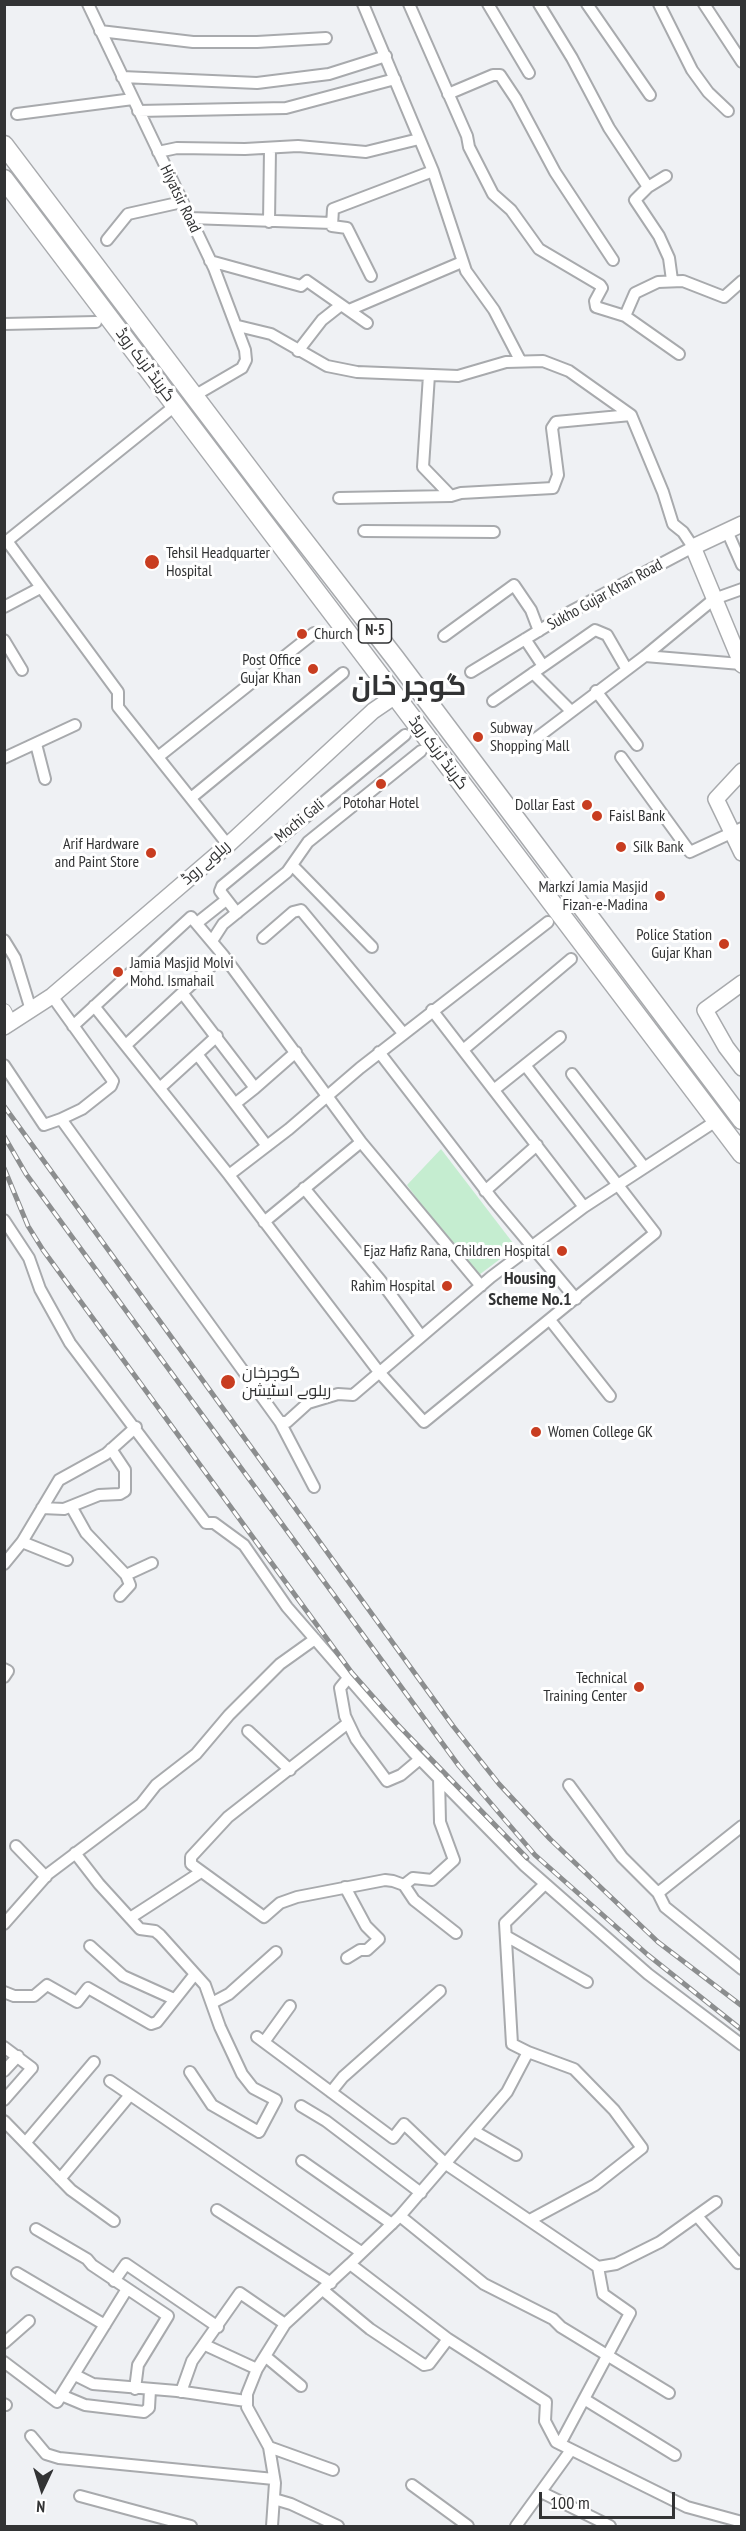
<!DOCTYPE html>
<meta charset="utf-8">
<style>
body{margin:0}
#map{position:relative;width:746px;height:2531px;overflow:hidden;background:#eff1f4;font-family:"PT Sans Narrow",sans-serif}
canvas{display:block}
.frame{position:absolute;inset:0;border:6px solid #323334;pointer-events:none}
.north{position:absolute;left:12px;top:2459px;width:60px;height:60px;-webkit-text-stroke:4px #fff;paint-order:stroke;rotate:184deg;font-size:16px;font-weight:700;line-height:24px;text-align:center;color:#323334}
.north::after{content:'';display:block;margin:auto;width:21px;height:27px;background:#323334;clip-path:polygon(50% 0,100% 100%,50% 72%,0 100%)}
.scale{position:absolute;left:539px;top:2492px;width:136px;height:27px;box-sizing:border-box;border:3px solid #323334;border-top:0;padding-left:8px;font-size:18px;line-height:21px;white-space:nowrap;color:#323334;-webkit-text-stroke:4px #fff;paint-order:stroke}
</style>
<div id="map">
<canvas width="746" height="2531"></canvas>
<div class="frame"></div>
<div class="north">N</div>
<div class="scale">100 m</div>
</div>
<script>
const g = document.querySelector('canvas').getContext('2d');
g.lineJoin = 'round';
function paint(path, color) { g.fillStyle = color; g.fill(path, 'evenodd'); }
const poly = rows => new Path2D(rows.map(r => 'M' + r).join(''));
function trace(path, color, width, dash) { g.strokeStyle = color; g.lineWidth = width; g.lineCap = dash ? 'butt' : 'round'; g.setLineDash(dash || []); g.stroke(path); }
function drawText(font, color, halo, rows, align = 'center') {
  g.font = font + ' "PT Sans Narrow",Cairo,sans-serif'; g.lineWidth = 6; g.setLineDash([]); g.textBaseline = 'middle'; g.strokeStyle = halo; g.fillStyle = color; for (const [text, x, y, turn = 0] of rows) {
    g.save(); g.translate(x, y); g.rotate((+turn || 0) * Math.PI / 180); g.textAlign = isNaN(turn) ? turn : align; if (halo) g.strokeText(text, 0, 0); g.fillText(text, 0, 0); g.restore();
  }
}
paint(poly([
 [441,1149,516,1247,475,1278,407,1185]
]), '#c5edd0');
const minor = poly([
 [88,4,214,268,245,350,246,360,242,368,194,396],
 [363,4,433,171,466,271,494,310,520,360],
 [409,4,467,136,469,147,493,194,511,210,539,249,600,285,602,288,595,301,596,307,625,316,679,354],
 [488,4,529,73],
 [539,4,572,58,609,128,648,187],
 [587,4,650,95],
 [659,4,692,70,708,92,728,111],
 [704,4,742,62],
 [100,31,193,42,257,42,326,38],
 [122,77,257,83,329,74,386,56],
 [448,94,493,75,500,75,516,99,555,172,613,260],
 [138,111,286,108,395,79],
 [17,114,133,99],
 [158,152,177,148,245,149,298,146,366,152,419,139],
 [666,176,648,187,635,200,659,236,669,258,672,280],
 [190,218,332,223],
 [269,222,270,149],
 [107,240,128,214,182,202],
 [210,261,301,286,307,281,367,323],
 [371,276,347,228,332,226,333,209,433,171],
 [349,310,462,262],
 [625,316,635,293,658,282,683,281,724,297,742,281],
 [4,324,96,322],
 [238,326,271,334,327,366,357,372,458,376,506,362,543,361,569,371,631,415,663,492,673,524,683,532,693,547,568,613,471,672],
 [298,351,322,320,341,305],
 [429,375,423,467,451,496],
 [176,405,7,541,118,692,118,707,228,845],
 [339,498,451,496,461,493,553,488,558,475,552,428,556,422,631,415],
 [364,531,494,532],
 [727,531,742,565],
 [4,607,40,588],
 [444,636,514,585,531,610,539,631],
 [525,639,543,666],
 [4,640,22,670],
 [645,656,714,599,742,589],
 [533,673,571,711],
 [596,691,637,745],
 [493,701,595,630,607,635,626,668],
 [36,744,45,779],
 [526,746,645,656,741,664],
 [158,757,314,633],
 [621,757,690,852,742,828],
 [4,758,75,725],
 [191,798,343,673],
 [292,865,372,947],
 [237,913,220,891,222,886,405,735],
 [197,923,226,900],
 [263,938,293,912,301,910,403,1033],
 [4,940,15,958,31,1010],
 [212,941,223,924,287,872,308,842,421,751],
 [183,994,255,1088,296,1052],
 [52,996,113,1081,111,1086,82,1109,61,1119],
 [94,1006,229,1175],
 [432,1010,584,1207],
 [73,1026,191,917,223,955,361,1142,481,1286],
 [126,1045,223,955],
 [463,1050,571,959],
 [379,1052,493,1200,576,1299],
 [197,1054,267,1146],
 [4,1065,44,1125,61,1119,280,1422],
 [525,1065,655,1233,424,1422,379,1372,229,1175,289,1129,360,1068,548,922],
 [572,1074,644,1167],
 [161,1087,217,1036],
 [495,1089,560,1037],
 [236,1103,255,1088],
 [304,1188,380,1280,421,1336],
 [485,1191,537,1145],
 [4,1220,29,1258,40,1289,70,1343,206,1523,214,1523,244,1545,287,1607,413,1752,525,1866,648,1974,742,2045],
 [264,1222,361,1142],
 [550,1320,610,1396],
 [314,1487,280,1422,287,1422,308,1403,338,1394,353,1395,491,1277,584,1207,716,1121],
 [42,1508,64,1509,99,1495,120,1494,125,1491,125,1470,111,1449],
 [72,1508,86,1533,126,1575,152,1563],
 [22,1542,67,1560],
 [4,1564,22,1542,59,1480,106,1454,136,1427],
 [120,1596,130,1585,126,1575],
 [4,1669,8,1671,4,1677],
 [349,1677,340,1688,345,1716,356,1739,387,1781,401,1775,420,1759],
 [348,1723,228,1817,191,1857,191,1864,264,1917,280,1903,297,1897,385,1880,393,1881,404,1885,414,1900,456,1933],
 [248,1731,290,1770],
 [569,1785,622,1857,658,1893,742,1826],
 [16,1846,46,1877],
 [75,1853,99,1884,140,1929,155,1931,160,1935,205,1985,220,2027,242,2074,253,2088,276,2100,259,2132,212,2105,190,2072],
 [404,1885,413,1878,432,1880,454,1860,440,1822,439,1777],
 [345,1887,366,1926,379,1939,367,1950,360,1950,347,1958],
 [658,1893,665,1907,742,1969],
 [130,1918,201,1872],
 [4,1924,48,1874,141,1804,156,1785,196,1754,229,1715,280,1664,315,1639],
 [506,1936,587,1982],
 [90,1946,123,1976,174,1999],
 [4,1992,14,1996,34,1996,47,1985,77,2002,88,1988,151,2024,157,2022,195,1974],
 [212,2003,229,1994,276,1952],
 [257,2037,393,2138,404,2124,446,2164,598,2267,603,2294,630,2313,560,2444],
 [264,2042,290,2006],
 [4,2047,32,2068,4,2100],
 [528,2052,574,2069,614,2110,642,2148,595,2185,530,2220],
 [4,2071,18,2056],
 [110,2081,361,2252],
 [331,2092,343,2077,440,1991],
 [301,2106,326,2121,421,2193],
 [4,2121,71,2190,114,2221],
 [474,2131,516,2155],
 [26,2142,94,2062],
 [302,2161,392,2224],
 [60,2179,130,2095],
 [217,2210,331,2283],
 [400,2216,484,2284,553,2319,561,2327,669,2393],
 [697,2216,738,2263,742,2261],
 [36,2229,87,2259,92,2265,168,2316,138,2365,135,2389],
 [350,2264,400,2216,507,2092,528,2052,512,2044,505,1923,545,1884],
 [598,2267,616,2264,660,2242,716,2202],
 [17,2273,105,2325],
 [114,2281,126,2264,218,2327],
 [324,2291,370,2329,424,2365,429,2364,448,2339],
 [4,2343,29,2321],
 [205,2345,257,2369],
 [265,2356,301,2386],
 [4,2362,57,2402,127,2289],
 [75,2375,93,2384,177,2391,246,2401],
 [181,2392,192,2361,240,2293,285,2324],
 [61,2395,85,2405,144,2412,149,2408,150,2390],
 [584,2399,675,2455],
 [4,2404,6,2405],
 [31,2436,46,2454,59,2458,274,2479],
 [269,2447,333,2470],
 [412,2485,468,2526],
 [541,2492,610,2526],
 [80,2496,191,2526],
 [274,2499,291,2504,338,2526],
 [272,2526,275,2483,269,2447,247,2407,247,2394,257,2369,285,2324,350,2264,448,2339,546,2402,545,2421,556,2442,687,2507,742,2522],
 [516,2526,571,2450]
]);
const tertiary = poly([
 [4,1011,10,1023]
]);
const secondary = poly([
 [742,524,693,547,742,665],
 [742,771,716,799,742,853],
 [742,983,705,1010,726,1047,742,1068],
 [4,1027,52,996,228,845,373,711,395,696]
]);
const trunk = poly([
 [4,145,278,507,395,658,742,1120],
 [4,179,742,1154]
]);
trace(minor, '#a8aaad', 14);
trace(tertiary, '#a8aaad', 16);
trace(secondary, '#a8aaad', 18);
trace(trunk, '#a8aaad', 21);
trace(minor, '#fff', 10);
trace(tertiary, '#fff', 14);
trace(secondary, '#fff', 15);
trace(trunk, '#fff', 18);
const rail = poly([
 [4,1106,453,1726,499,1784,550,1839,658,1942,742,2006],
 [4,1136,26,1174,459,1766,535,1855,648,1955,742,2030],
 [4,1168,28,1226,43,1250,352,1673,398,1725,527,1858]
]);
trace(rail, '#8c8e8f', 5);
trace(rail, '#fff', 3, [9]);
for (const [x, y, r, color] of [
 [152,562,8,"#c83d20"],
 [302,634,6,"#c83d20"],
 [313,669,6,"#c83d20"],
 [478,737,6,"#c83d20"],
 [381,784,6,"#c83d20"],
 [587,805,6,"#c83d20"],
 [597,816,6,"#c83d20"],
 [621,847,6,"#c83d20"],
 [151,853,6,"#c83d20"],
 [660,896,6,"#c83d20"],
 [724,944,6,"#c83d20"],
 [118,972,6,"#c83d20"],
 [562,1251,6,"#c83d20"],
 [447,1286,6,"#c83d20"],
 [228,1382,8,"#c83d20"],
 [536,1432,6,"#c83d20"],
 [639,1687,6,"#c83d20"]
]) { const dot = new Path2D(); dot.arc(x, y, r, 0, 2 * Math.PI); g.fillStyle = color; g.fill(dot); trace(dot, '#fff', 2); }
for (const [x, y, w] of [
 [375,631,33]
]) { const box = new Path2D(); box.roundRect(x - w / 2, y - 12, w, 24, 4.5); g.fillStyle = '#fff'; g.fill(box); trace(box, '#323334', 1.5); }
drawText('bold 15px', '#323334', null, [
 ["N-5",375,631]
]);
drawText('16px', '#323334', '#fff', [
 ["Hiyatsir Road",180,199,64],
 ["گرینڈ ٹرنک روڈ",145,365,53],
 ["Sukho Gujar Khan Road",605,595,-29],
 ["گرینڈ ٹرنک روڈ",438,753,53],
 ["Mochi Gali",300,821,-39],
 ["ریلوے روڈ",206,863,-41]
]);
drawText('16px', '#323334', '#fff', [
 ["Tehsil Headquarter",166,553],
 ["Hospital",166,571],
 ["Church",314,634],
 ["Post Office",301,660,"right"],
 ["Gujar Khan",301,678,"right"],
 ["Subway",490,728],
 ["Shopping Mall",490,746],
 ["Potohar Hotel",381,803,"center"],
 ["Dollar East",575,805,"right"],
 ["Faisl Bank",609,816],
 ["Arif Hardware",139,844,"right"],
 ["and Paint Store",139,862,"right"],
 ["Silk Bank",633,847],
 ["Markzi Jamia Masjid",648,887,"right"],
 ["Fizan-e-Madina",648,905,"right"],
 ["Police Station",712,935,"right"],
 ["Gujar Khan",712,953,"right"],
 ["Jamia Masjid Molvi",130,963],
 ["Mohd. Ismahail",130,981],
 ["Ejaz Hafiz Rana, Children Hospital",550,1251,"right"],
 ["Rahim Hospital",435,1286,"right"],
 ["گوجرخان",242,1373],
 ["ریلوے اسٹیشن",242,1391],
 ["Women College GK",548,1432],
 ["Technical",627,1678,"right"],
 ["Training Center",627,1696,"right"]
], 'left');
drawText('bold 18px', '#323334', '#fff', [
 ["Housing",530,1279],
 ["Scheme No.1",530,1300]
]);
drawText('bold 28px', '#323334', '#fff', [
 ["گوجر خان",409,687]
]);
</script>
